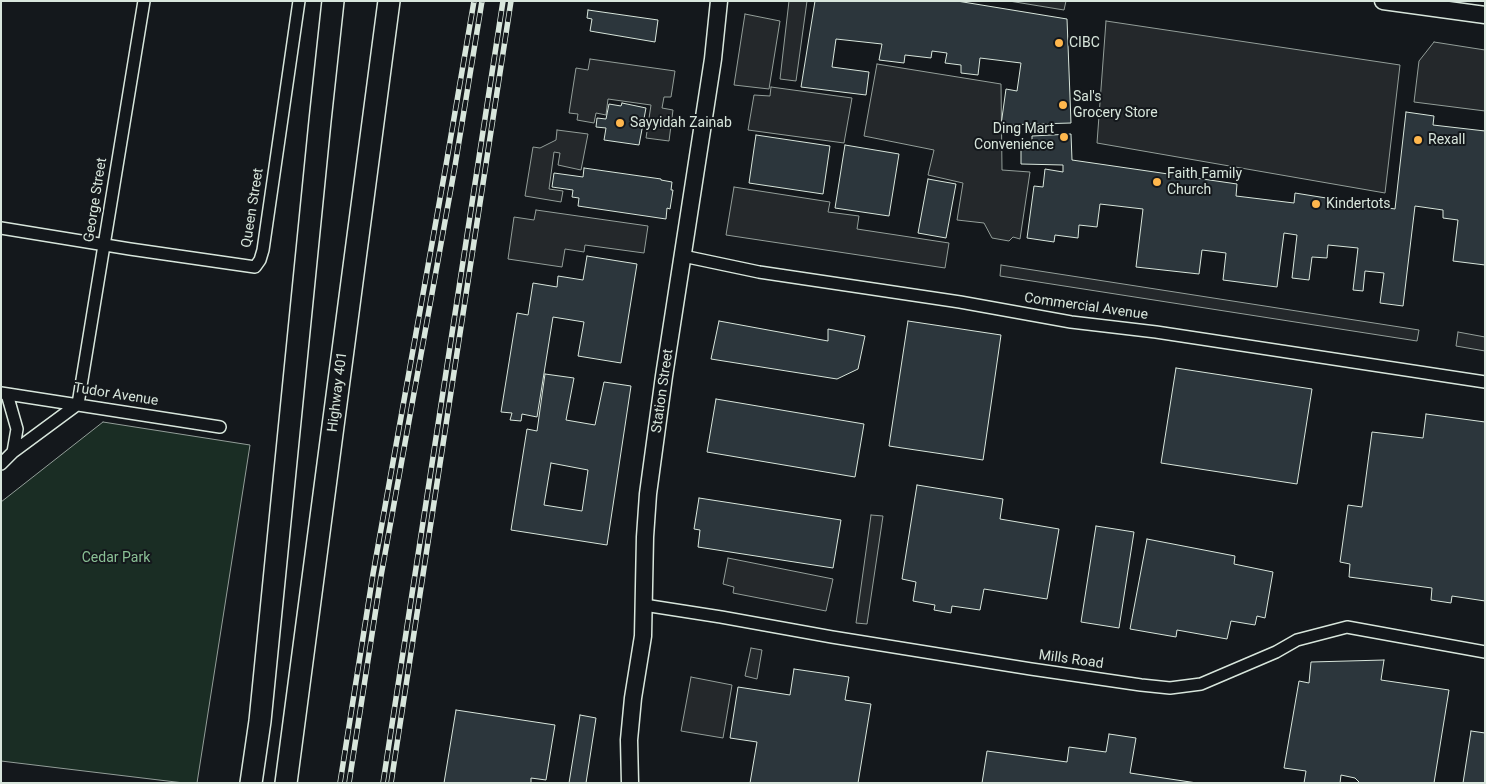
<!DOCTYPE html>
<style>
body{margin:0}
#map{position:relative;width:1486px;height:784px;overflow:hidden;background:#14181c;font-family:Roboto,sans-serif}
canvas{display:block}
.frame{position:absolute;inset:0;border:2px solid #d8e6dc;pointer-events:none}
</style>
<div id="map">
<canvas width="1486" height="784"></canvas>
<div class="frame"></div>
</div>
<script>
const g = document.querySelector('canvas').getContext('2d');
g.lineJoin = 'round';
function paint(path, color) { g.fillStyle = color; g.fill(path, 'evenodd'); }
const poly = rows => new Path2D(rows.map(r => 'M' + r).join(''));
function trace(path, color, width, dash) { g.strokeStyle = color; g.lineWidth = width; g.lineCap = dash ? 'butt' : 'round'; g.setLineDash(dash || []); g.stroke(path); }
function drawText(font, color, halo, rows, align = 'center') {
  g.font = font + ' Roboto,sans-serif'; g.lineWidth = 4; g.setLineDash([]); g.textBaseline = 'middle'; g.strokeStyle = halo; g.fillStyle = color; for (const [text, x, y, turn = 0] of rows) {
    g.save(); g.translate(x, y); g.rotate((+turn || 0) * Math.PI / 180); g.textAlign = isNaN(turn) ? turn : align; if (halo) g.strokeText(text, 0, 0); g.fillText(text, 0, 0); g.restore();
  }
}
const green = poly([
 [103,422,250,445,197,783,184,783,1,761,1,502,103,422]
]);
paint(green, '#1a2d24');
trace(green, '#939e99', 1);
const parking = poly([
 [789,1,807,1,796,81,780,79,789,1],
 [1009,1,1066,1,1064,10,1009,1],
 [745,14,780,21,769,89,734,85,745,14],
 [1106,21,1400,65,1385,193,1097,143,1106,21],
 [1434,42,1485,50,1485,111,1414,102,1419,61,1434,42],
 [590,59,675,71,671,97,664,97,662,108,673,110,669,141,646,138,651,105,608,99,606,115,596,113,594,123,577,120,578,114,569,113,576,68,588,70,590,59],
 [877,64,1001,84,1002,170,1030,172,1020,239,1013,237,1009,241,992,238,984,223,957,220,963,183,928,175,934,150,864,136,877,64],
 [771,87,852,98,844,143,748,130,754,95,770,96,771,87],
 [557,130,588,134,581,170,558,165,560,153,554,152,549,189,563,191,561,202,525,196,533,147,540,148,556,140,557,130],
 [734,187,830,202,828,212,859,216,857,229,949,243,945,268,726,235,734,187],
 [536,210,648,226,644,253,585,245,584,252,565,249,562,267,508,259,514,217,534,220,536,210],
 [1001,265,1419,330,1417,341,1000,276,1001,265],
 [1458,332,1485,337,1485,351,1456,346,1458,332],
 [871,515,883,516,867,624,856,623,871,515],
 [728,558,833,579,826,611,733,593,734,587,723,584,728,558],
 [751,648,762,650,757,679,745,676,751,648],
 [691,677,732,685,723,738,681,731,691,677]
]);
paint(parking, '#24282b');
trace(parking, '#939e99', 1);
const building = poly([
 [815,1,957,1,1067,19,1071,123,1001,125,1006,89,1017,91,1021,63,980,58,978,75,961,73,961,65,945,63,947,53,932,51,931,58,905,55,904,63,879,60,882,44,836,39,832,67,869,72,866,95,801,87,815,1],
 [588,10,658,20,655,42,590,31,592,19,587,18,588,10],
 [622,103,646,108,639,145,604,140,606,128,596,127,597,118,606,119,609,104,621,106,622,103],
 [1406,112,1434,116,1433,125,1485,131,1485,265,1453,261,1458,220,1443,218,1443,210,1415,206,1403,306,1380,303,1384,273,1365,271,1363,291,1353,290,1358,248,1328,245,1327,258,1312,257,1309,280,1292,278,1297,235,1284,233,1277,287,1223,280,1226,253,1202,250,1199,274,1136,267,1143,209,1100,204,1097,227,1079,225,1078,238,1055,235,1054,242,1027,238,1034,186,1043,187,1045,169,1063,172,1063,165,1021,164,1021,146,1032,148,1032,136,1071,134,1072,160,1237,184,1236,196,1294,203,1295,193,1395,209,1406,112],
 [756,135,830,146,823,194,749,183,756,135],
 [845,145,899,154,889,216,835,208,845,145],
 [584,168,661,179,661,180,672,182,671,190,673,190,670,209,667,208,666,219,578,206,579,198,572,197,573,190,552,187,554,173,583,177,584,168],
 [928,179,956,184,946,238,918,233,928,179],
 [587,256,637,264,621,363,578,356,584,322,553,317,537,417,522,414,521,421,510,420,512,413,501,412,517,313,528,315,533,283,557,287,558,276,583,280,587,256],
 [719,321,828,341,828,329,865,336,858,369,837,379,711,359,719,321],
 [908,321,1001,335,983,460,889,446,908,321],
 [1176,368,1312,389,1297,484,1161,463,1176,368],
 [545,374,574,378,566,420,595,425,604,382,631,386,607,545,511,530,527,429,537,431,545,374],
 [551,463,588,470,582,511,544,505,551,463],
 [716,399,864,424,855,477,707,452,716,399],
 [1426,414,1485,422,1485,601,1452,596,1451,603,1431,600,1432,588,1349,577,1350,564,1340,562,1348,505,1362,507,1372,432,1423,438,1426,414],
 [917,485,1003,499,1000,519,1059,529,1047,599,984,589,980,610,952,606,951,613,934,610,935,605,913,601,916,582,902,579,917,485],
 [699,498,841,520,833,568,698,547,700,530,694,529,699,498],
 [1096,526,1134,532,1119,628,1081,622,1096,526],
 [1147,539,1235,556,1234,564,1273,572,1265,618,1257,616,1255,625,1231,621,1227,639,1177,630,1176,637,1130,629,1147,539],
 [1384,660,1381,680,1449,690,1434,783,1360,783,1355,778,1341,775,1340,783,1304,783,1306,771,1284,768,1299,681,1309,683,1311,662,1384,660],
 [794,669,849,677,845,700,871,704,858,783,750,783,757,742,730,738,738,687,790,695,794,669],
 [456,710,555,725,546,780,531,778,531,783,444,783,456,710],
 [580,715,596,718,586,783,569,783,580,715],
 [1471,731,1485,733,1485,783,1463,783,1471,731],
 [1109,734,1136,738,1130,773,1197,783,982,783,987,751,1067,762,1069,747,1106,752,1109,734]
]);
paint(building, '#2c363c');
trace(building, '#d8e6dc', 1);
const street = poly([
 [1,228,130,249,255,267,260,260,263,250,299,1],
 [683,256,759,272,960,302,1071,322,1156,332,1485,382],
 [1,393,220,427],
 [7,394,17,429,13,452],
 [78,404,144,1],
 [1,464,13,452,78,404],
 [644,605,721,617,832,637,1031,669,1141,685,1170,688,1201,684,1276,652,1297,640,1347,627,1485,652]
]);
const secondary = poly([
 [1383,1,1485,15],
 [630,783,629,740,633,698,643,636,645,537,648,494,664,376,713,59,719,1]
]);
const highway = poly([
 [251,783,260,721,320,121,333,1],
 [286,783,389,1]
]);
trace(street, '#d8e6dc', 14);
trace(secondary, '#d8e6dc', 19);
trace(highway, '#d8e6dc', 24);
trace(street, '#14181c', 11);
trace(secondary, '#14181c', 16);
trace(highway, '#14181c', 21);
const rail = poly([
 [340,783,373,574,446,165,474,1],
 [349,783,381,576,455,166,482,1],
 [383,783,503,1],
 [391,783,511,1]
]);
trace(rail, '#d8e6dc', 5.5);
trace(rail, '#14181c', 4, [11]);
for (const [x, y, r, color] of [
 [1059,43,5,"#ffb74d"],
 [1063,105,5,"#ffb74d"],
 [620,123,5,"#ffb74d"],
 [1064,137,5,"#ffb74d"],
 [1418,140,5,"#ffb74d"],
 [1157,182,5,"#ffb74d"],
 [1316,204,5,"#ffb74d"]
]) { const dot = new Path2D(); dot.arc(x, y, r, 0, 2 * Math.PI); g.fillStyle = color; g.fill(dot); trace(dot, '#14181c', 2); }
drawText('14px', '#d8e6dc', '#14181c', [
 ["CIBC",1069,43],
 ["Sal's",1073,97],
 ["Grocery Store",1073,113],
 ["Sayyidah Zainab",630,123],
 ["Ding Mart",1054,129,"right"],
 ["Convenience",1054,145,"right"],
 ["Rexall",1428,140],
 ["Faith Family",1167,174],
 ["Church",1167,190],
 ["Kindertots",1326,204]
], 'left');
drawText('14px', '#d8e6dc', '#14181c', [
 ["George Street",96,200,-81],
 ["Queen Street",253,208,-81],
 ["Commercial Avenue",1086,307,8],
 ["Station Street",663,391,-82],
 ["Highway 401",338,392,-83],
 ["Tudor Avenue",116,395,9],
 ["Mills Road",1071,660,8]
]);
drawText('14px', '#8ac095', '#14181c', [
 ["Cedar Park",116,558]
]);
</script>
